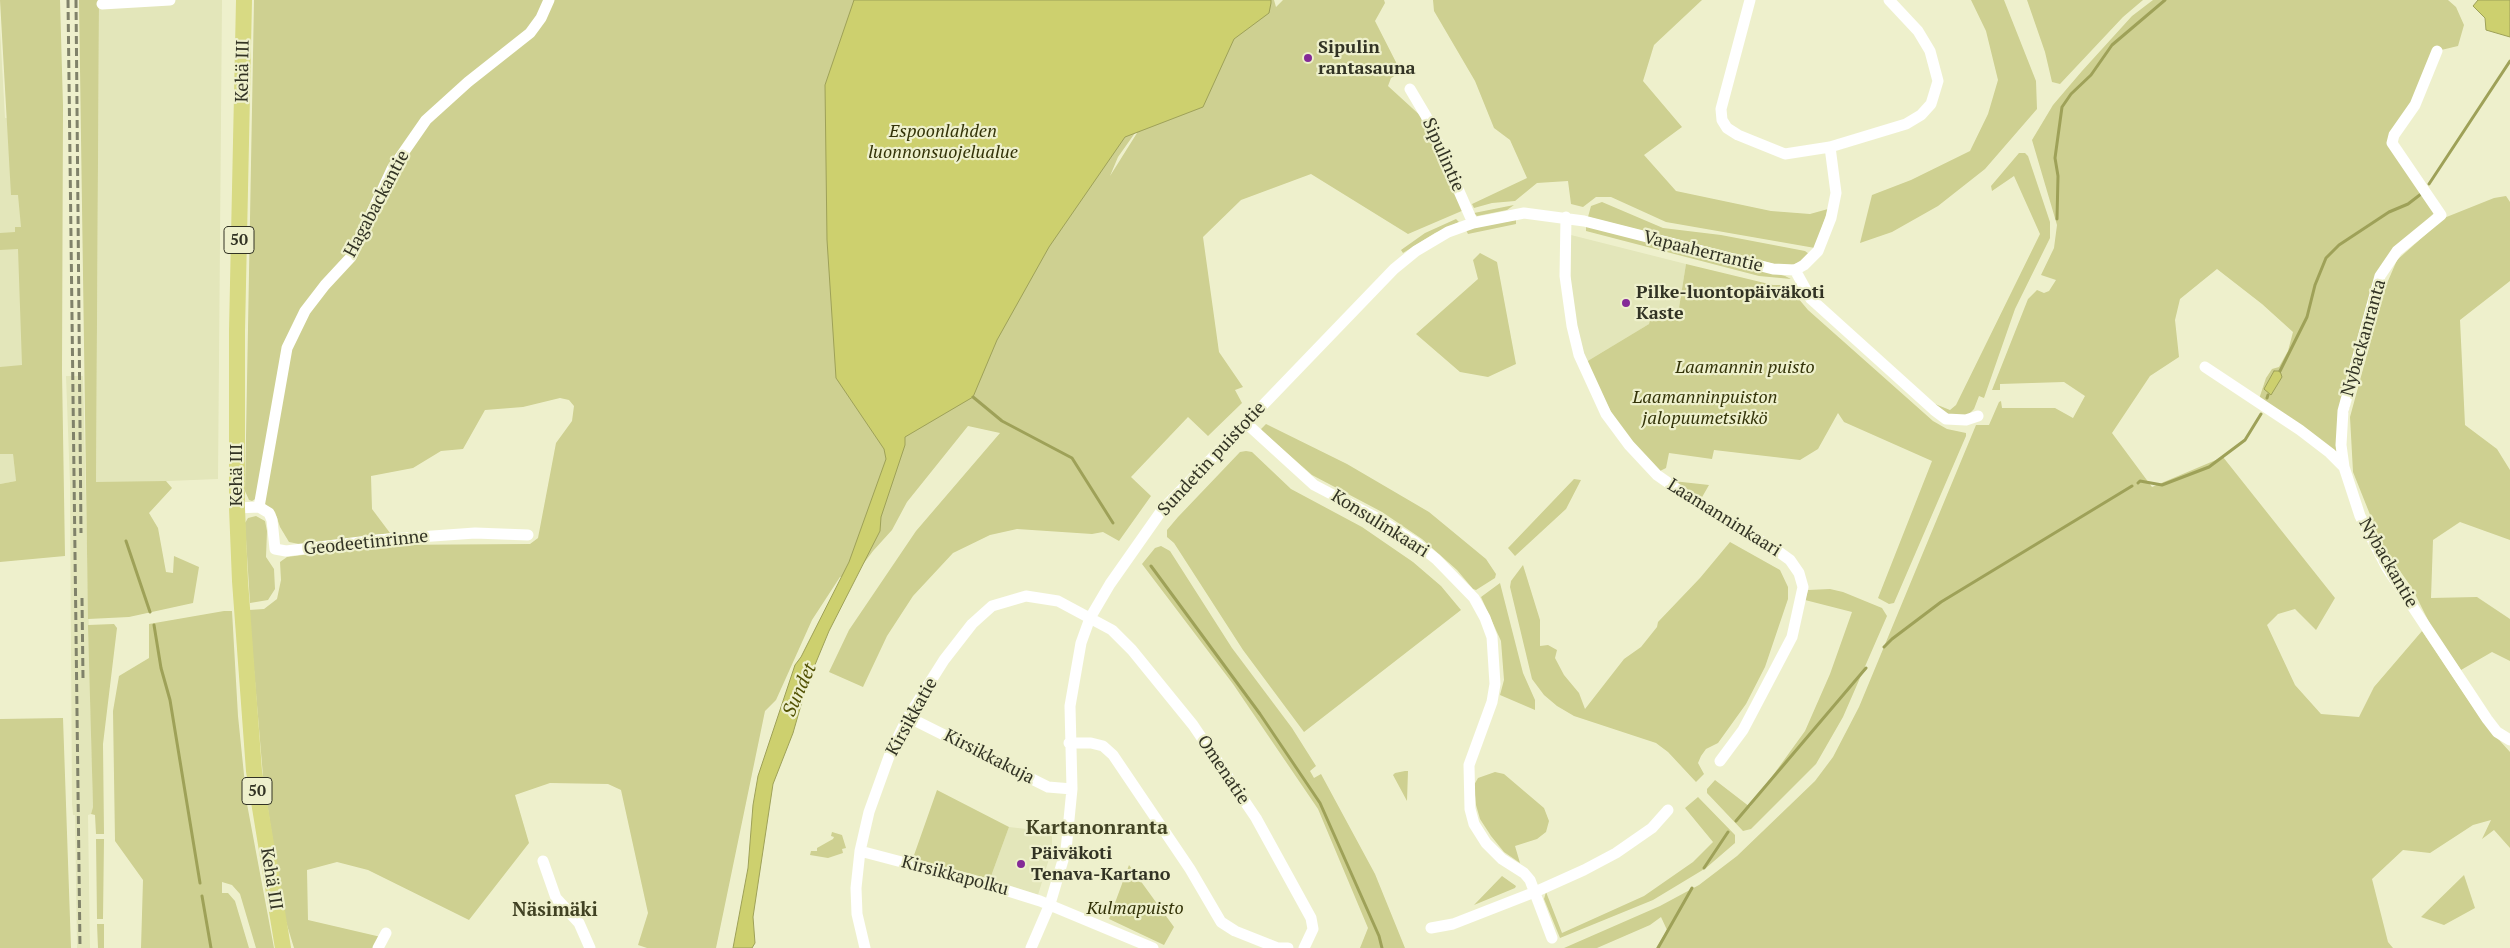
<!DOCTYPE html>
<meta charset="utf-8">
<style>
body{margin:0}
canvas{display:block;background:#eef0cc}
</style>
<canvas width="2510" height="948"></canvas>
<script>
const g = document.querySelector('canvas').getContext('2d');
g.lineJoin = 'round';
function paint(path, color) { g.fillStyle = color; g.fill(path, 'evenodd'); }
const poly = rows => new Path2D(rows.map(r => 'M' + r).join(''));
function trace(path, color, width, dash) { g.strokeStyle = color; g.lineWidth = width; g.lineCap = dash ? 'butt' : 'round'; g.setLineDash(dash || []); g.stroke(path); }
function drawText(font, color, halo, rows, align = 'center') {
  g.font = font + ' "PT Serif",serif'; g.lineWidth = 4.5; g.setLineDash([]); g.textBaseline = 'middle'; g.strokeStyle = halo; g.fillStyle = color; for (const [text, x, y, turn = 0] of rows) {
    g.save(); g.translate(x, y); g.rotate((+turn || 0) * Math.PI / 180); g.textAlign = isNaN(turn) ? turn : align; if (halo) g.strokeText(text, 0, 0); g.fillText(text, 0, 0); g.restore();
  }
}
paint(poly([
 [99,0,222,0,218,479,119,483,96,482],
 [0,29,5,118,46,115,52,371,0,375],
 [1571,235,1686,264,1678,314,1649,324,1586,362,1578,332,1571,294],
 [66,376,83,376,93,807,91,814,88,815,90,948,77,948,75,815,73,815,72,804,70,484],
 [13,453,16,481,0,484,0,454],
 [1009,827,1052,832,1052,849,1038,895,990,879]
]), '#e3e6ba');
paint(poly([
 [0,0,60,0,63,106,62,371,65,556,0,562,0,484,16,481,13,454,0,454,0,367,22,365,18,249,0,250,0,233,15,232,15,227,21,227,18,195,11,195],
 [79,0,99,0,96,482,166,481,172,488,149,513,158,528,166,572,173,573,174,556,199,567,193,603,129,617,88,619],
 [254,0,1274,0,1276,7,1283,0,1384,0,1385,3,1375,21,1401,72,1391,78,1388,86,1423,118,1464,210,1408,234,1311,174,1241,200,1203,237,1219,352,1243,387,1235,390,1242,403,1208,436,1188,417,1131,477,1151,496,1119,541,1103,532,1092,534,1017,529,990,535,953,553,913,596,887,636,863,687,829,672,849,630,916,531,1000,433,968,426,907,502,892,530,873,551,855,575,840,577,812,620,776,700,765,711,716,948,647,948,638,945,648,913,621,790,608,784,550,783,515,795,529,843,469,920,368,870,337,862,307,870,308,920,381,937,375,948,294,948,284,915,263,776,249,610,264,609,277,599,281,580,280,562,287,557,380,545,530,544,538,538,556,443,572,421,574,406,569,400,560,398,523,407,485,410,463,449,441,451,413,468,371,476,372,509,390,533,304,545,289,542,280,527,275,512,257,498,252,501,249,500,245,491],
 [1135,133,1137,133,1110,176,1118,157],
 [1433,0,1702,0,1654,45,1643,81,1682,127,1644,155,1676,191,1771,211,1810,214,1828,209,1815,248,1666,222,1611,197,1596,197,1583,207,1571,204,1568,181,1537,183,1515,201,1492,203,1474,208,1472,204,1527,178,1510,140,1494,128,1475,81,1434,11],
 [1971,0,2004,0,2036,81,2037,109,1985,169,1938,206,1892,232,1860,243,1872,195,1911,180,1970,151,1988,114,1998,80,1986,31],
 [2027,0,2143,0,2123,17,2060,84,2052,82,2045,52],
 [2153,0,2448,0,2456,7,2464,25,2458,46,2437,51,2394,135,2434,213,2379,274,2339,454,2259,399,2266,378,2272,369,2279,367,2288,351,2293,332,2262,304,2217,269,2180,299,2175,320,2179,357,2150,376,2112,433,2152,487,2223,457,2335,598,2316,630,2295,609,2278,614,2267,625,2295,685,2321,714,2359,717,2374,687,2422,631,2483,722,2510,752,2510,848,2494,830,2482,839,2491,820,2473,825,2430,853,2403,850,2372,879,2388,942,2393,948,1656,948,1667,930,1661,917,1650,925,1597,948,1564,948,1660,906,1699,885,1737,856,1815,781,1833,757,1859,707,1976,425,1989,425,1999,402,2001,401,2002,408,2055,408,2073,418,2085,396,2064,382,2000,384,2000,390,1992,390,2028,299,2037,290,2044,293,2049,291,2056,280,2041,275,2054,248,2057,225,2032,140,2053,105,2082,71,2132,16],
 [2019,153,2025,153,2028,156,2050,222,2050,238,2015,309,1984,398,1979,396,1974,409,1969,414,1957,417,1946,413,1935,404,1950,410,1956,405,2040,234,2014,176,1992,191,1991,186],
 [2506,196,2510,202,2510,281,2460,320,2465,425,2497,449,2510,470,2510,540,2460,522,2433,540,2431,598,2477,597,2510,619,2510,661,2492,652,2461,670,2431,626,2412,588,2383,547,2353,472,2350,417,2385,288,2397,260,2444,218,2494,198],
 [1602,202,1663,228,1721,235,1805,251,1809,254,1803,261,1786,267,1588,217,1591,206],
 [1514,205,1507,210,1477,216,1474,213],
 [1456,219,1459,222,1435,233,1403,253,1401,250,1425,233],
 [1516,220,1516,224,1468,234,1466,230,1491,224],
 [1586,226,1785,276,1791,279,1759,276,1586,231],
 [1480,253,1497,262,1516,364,1488,377,1460,372,1416,334,1478,279,1473,260],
 [1686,264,1773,285,1787,285,1808,310,1933,421,1947,429,1966,433,1966,436,1894,603,1889,604,1878,598,1932,461,1844,422,1838,413,1818,449,1800,460,1714,450,1712,459,1669,453,1666,468,1660,471,1632,442,1612,414,1586,362,1649,324,1653,311,1678,314],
 [1266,424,1347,464,1429,512,1486,559,1496,574,1495,578,1476,590,1473,589,1457,570,1422,539,1382,512,1312,475,1262,431,1261,429],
 [1246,451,1252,452,1291,489,1362,527,1413,562,1441,586,1461,610,1304,732,1243,650,1174,543,1167,537,1167,530,1178,517,1240,452],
 [1574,479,1581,480,1566,509,1515,556,1508,548],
 [1673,481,1709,485,1701,499],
 [256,516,265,521,267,531,266,557,274,569,275,589,268,600,250,603,245,523,248,518],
 [1730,542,1780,570,1788,587,1788,599,1765,667,1746,704,1718,743,1706,749,1701,756,1698,763,1704,774,1696,782,1668,752,1656,743,1574,716,1557,706,1544,695,1532,679,1510,587,1511,581,1523,565,1540,620,1540,646,1548,645,1557,650,1555,658,1564,675,1579,693,1585,709,1624,659,1641,647,1657,627,1658,622,1700,578],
 [1161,546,1170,551,1232,648,1292,728,1316,766,1310,771,1314,778,1321,774,1375,874,1405,948,1360,948,1368,928,1318,809,1233,684,1142,564,1155,548],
 [1500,583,1523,673,1535,700,1535,710,1500,695,1504,680,1501,641,1481,597],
 [1830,589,1843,592,1882,608,1887,616,1843,717,1816,764,1751,829,1743,831,1707,793,1707,789,1715,780,1750,807,1805,731,1830,674,1852,612,1805,600,1808,590],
 [224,611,232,611,238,716,247,804,274,948,256,948,240,894,232,885,222,882,222,893,228,893,235,901,249,948,141,948,143,880,115,841,113,711,119,676,149,658,149,624],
 [114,624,117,628,103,744,104,834,96,834,95,815,91,814,93,807,88,625],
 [63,718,71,948,0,948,0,719],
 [1405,771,1408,771,1407,801,1393,775,1395,773],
 [1495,772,1504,774,1544,808,1549,821,1546,832,1537,839,1515,846,1520,863,1504,852,1491,836,1480,819,1476,805,1474,785,1478,778],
 [937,790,1009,827,990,879,913,858],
 [1698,797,1735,835,1735,843,1706,868,1653,900,1560,938,1544,899,1546,892,1562,933,1644,896,1693,862,1713,842,1685,808],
 [832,832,842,835,846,848,842,849,843,853,828,858,810,855,811,851,817,851,817,848,833,839,834,837,831,836],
 [96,839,104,839,103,919,97,919],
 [1129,865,1174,927,1164,945,1109,919],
 [2464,875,2475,908,2444,925,2421,917],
 [1502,876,1516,886,1515,888,1474,905],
 [97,924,104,924,104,948,98,948]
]), '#ced091');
const water = poly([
 [854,0,1271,0,1271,3,1269,13,1234,39,1203,107,1125,137,1049,247,997,340,973,397,905,437,905,445,881,517,880,531,829,631,807,684,793,733,773,784,753,917,755,943,752,948,733,948,748,868,753,805,758,776,795,665,801,657,849,562,886,459,884,449,836,378,827,240,825,85,854,0],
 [2478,0,2510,0,2510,37,2486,30,2485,18,2473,6,2478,0],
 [2274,371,2280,371,2282,377,2271,395,2264,389,2274,371]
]);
paint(water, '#cdd06e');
trace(water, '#9ea158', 1);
trace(poly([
 [2429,184,2510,61],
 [2057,219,2058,176,2055,158,2062,107,2071,94,2091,75,2112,45,2165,0],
 [2280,371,2307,317,2315,285,2326,258,2339,245,2389,212,2408,204,2421,194],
 [973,397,1002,421,1072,458,1113,523],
 [2267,398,2268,395],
 [2138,483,2140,481,2162,485,2209,467,2245,440,2261,414],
 [126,541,150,612],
 [1151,566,1260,714,1320,803,1379,936,1382,948],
 [154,625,161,668,170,700,200,883],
 [1884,647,1892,639,1941,602,2132,486],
 [1736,821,1866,668],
 [1704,868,1728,832],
 [202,896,211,948],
 [1658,948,1692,888]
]), '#9ea158', 3);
trace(poly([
 [1750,0,1721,109,1722,120,1727,128,1738,135,1785,154,1830,147,1906,124,1921,115,1931,104,1938,81,1930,51,1918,31,1889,0],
 [102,4,170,0],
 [1410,89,1426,116,1473,223],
 [1566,217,1565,276,1572,326,1579,355,1606,414,1629,445,1657,475,1697,503,1779,552,1790,560,1799,573,1803,587,1792,637,1743,730,1720,761],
 [1795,270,1811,299,1934,410,1946,419,1966,420,1978,416],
 [2205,367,2300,430,2330,453,2344,467,2360,516,2387,568,2487,719,2497,732,2510,740],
 [1246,423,1314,485,1377,518,1416,543,1436,559,1474,598,1485,618,1492,637,1495,684,1492,702,1469,765,1470,809,1474,824,1486,843,1502,859,1524,873,1530,880,1552,938],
 [2344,467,2341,445,2343,411,2380,276,2397,251,2441,215,2392,143,2394,135,2415,105,2437,51],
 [259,507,287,348,305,311,325,285,351,257,392,169,426,120,468,82,530,33,541,18,549,0],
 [237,508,259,507,269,513,272,520,275,549,286,551,377,540,475,533,528,535],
 [908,717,1048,787,1072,789],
 [1069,743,1091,743,1103,746,1113,755,1190,869,1221,922,1235,931,1278,948,1288,948],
 [860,851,989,885,1040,901,1153,948],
 [543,861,556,898,579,923,590,948],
 [1431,928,1453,924,1535,892,1584,870,1616,853,1652,828,1668,810],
 [378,948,386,933],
 [865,948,857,914,856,888,860,851,869,812,891,751,908,717,944,660,972,624,992,606,1026,596,1058,601,1112,630,1132,650,1193,725,1256,818,1311,918,1313,929,1304,948],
 [1031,948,1050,904,1066,850,1072,789,1070,706,1081,643,1090,618,1110,584,1162,510,1394,269,1416,251,1448,232,1473,223,1524,213,1584,221,1773,269,1795,270,1804,265,1818,251,1831,218,1836,193,1830,147]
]), '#fff', 11);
trace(poly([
 [244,0,237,331,237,508,240,581,254,771,283,948]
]), '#d8da83', 16);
trace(poly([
 [68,0,80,948],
 [76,0,81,533],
 [82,598,83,678]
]), '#80826a', 3, [8, 4]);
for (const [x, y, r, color] of [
 [1308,58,5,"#842a97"],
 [1626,303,5,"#842a97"],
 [1021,864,5,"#842a97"]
]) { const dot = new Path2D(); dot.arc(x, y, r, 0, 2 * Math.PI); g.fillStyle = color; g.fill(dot); trace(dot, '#eef0cc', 2); }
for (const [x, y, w] of [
 [239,240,30],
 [257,791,30]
]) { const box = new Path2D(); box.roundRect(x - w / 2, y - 13.5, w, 27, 4); g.fillStyle = '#eef0cc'; g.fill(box); trace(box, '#323324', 1); }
drawText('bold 16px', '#323324', null, [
 ["50",239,240],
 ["50",257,791]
]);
drawText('bold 18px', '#323324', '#eef0cc', [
 ["Sipulin",1318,48],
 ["rantasauna",1318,69],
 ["Pilke-luontopäiväkoti",1636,293],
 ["Kaste",1636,314],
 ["Päiväkoti",1031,854],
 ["Tenava-Kartano",1031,875]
], 'left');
drawText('18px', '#323324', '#eef0cc', [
 ["Kehä III",243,71,-89],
 ["Sipulintie",1443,155,66],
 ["Hagabackantie",377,204,-62],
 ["Vapaaherrantie",1703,252,14],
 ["Nybackanranta",2364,338,-74],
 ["Sundetin puistotie",1212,459,-47],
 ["Kehä III",237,475,-90],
 ["Laamanninkaari",1724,518,32],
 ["Konsulinkaari",1380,524,32],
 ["Geodeetinrinne",366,543,-6],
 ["Nybackantie",2388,563,60],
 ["Kirsikkatie",912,717,-61],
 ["Kirsikkakuja",989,757,27],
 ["Omenatie",1223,770,56],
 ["Kirsikkapolku",955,876,15],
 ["Kehä III",271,879,81]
]);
drawText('italic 18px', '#333308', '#eef0cc', [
 ["Espoonlahden",943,132],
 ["luonnonsuojelualue",943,153],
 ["Laamannin puisto",1745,368],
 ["Laamanninpuiston",1705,398],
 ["jalopuumetsikkö",1705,419],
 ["Kulmapuisto",1135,909]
]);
drawText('italic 19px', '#515103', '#eef0cc', [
 ["Sundet",800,690,-66]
]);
drawText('bold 19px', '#414223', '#eef0cc', [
 ["Näsimäki",555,911]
]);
drawText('bold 20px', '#414223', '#eef0cc', [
 ["Kartanonranta",1097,828]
]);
</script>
